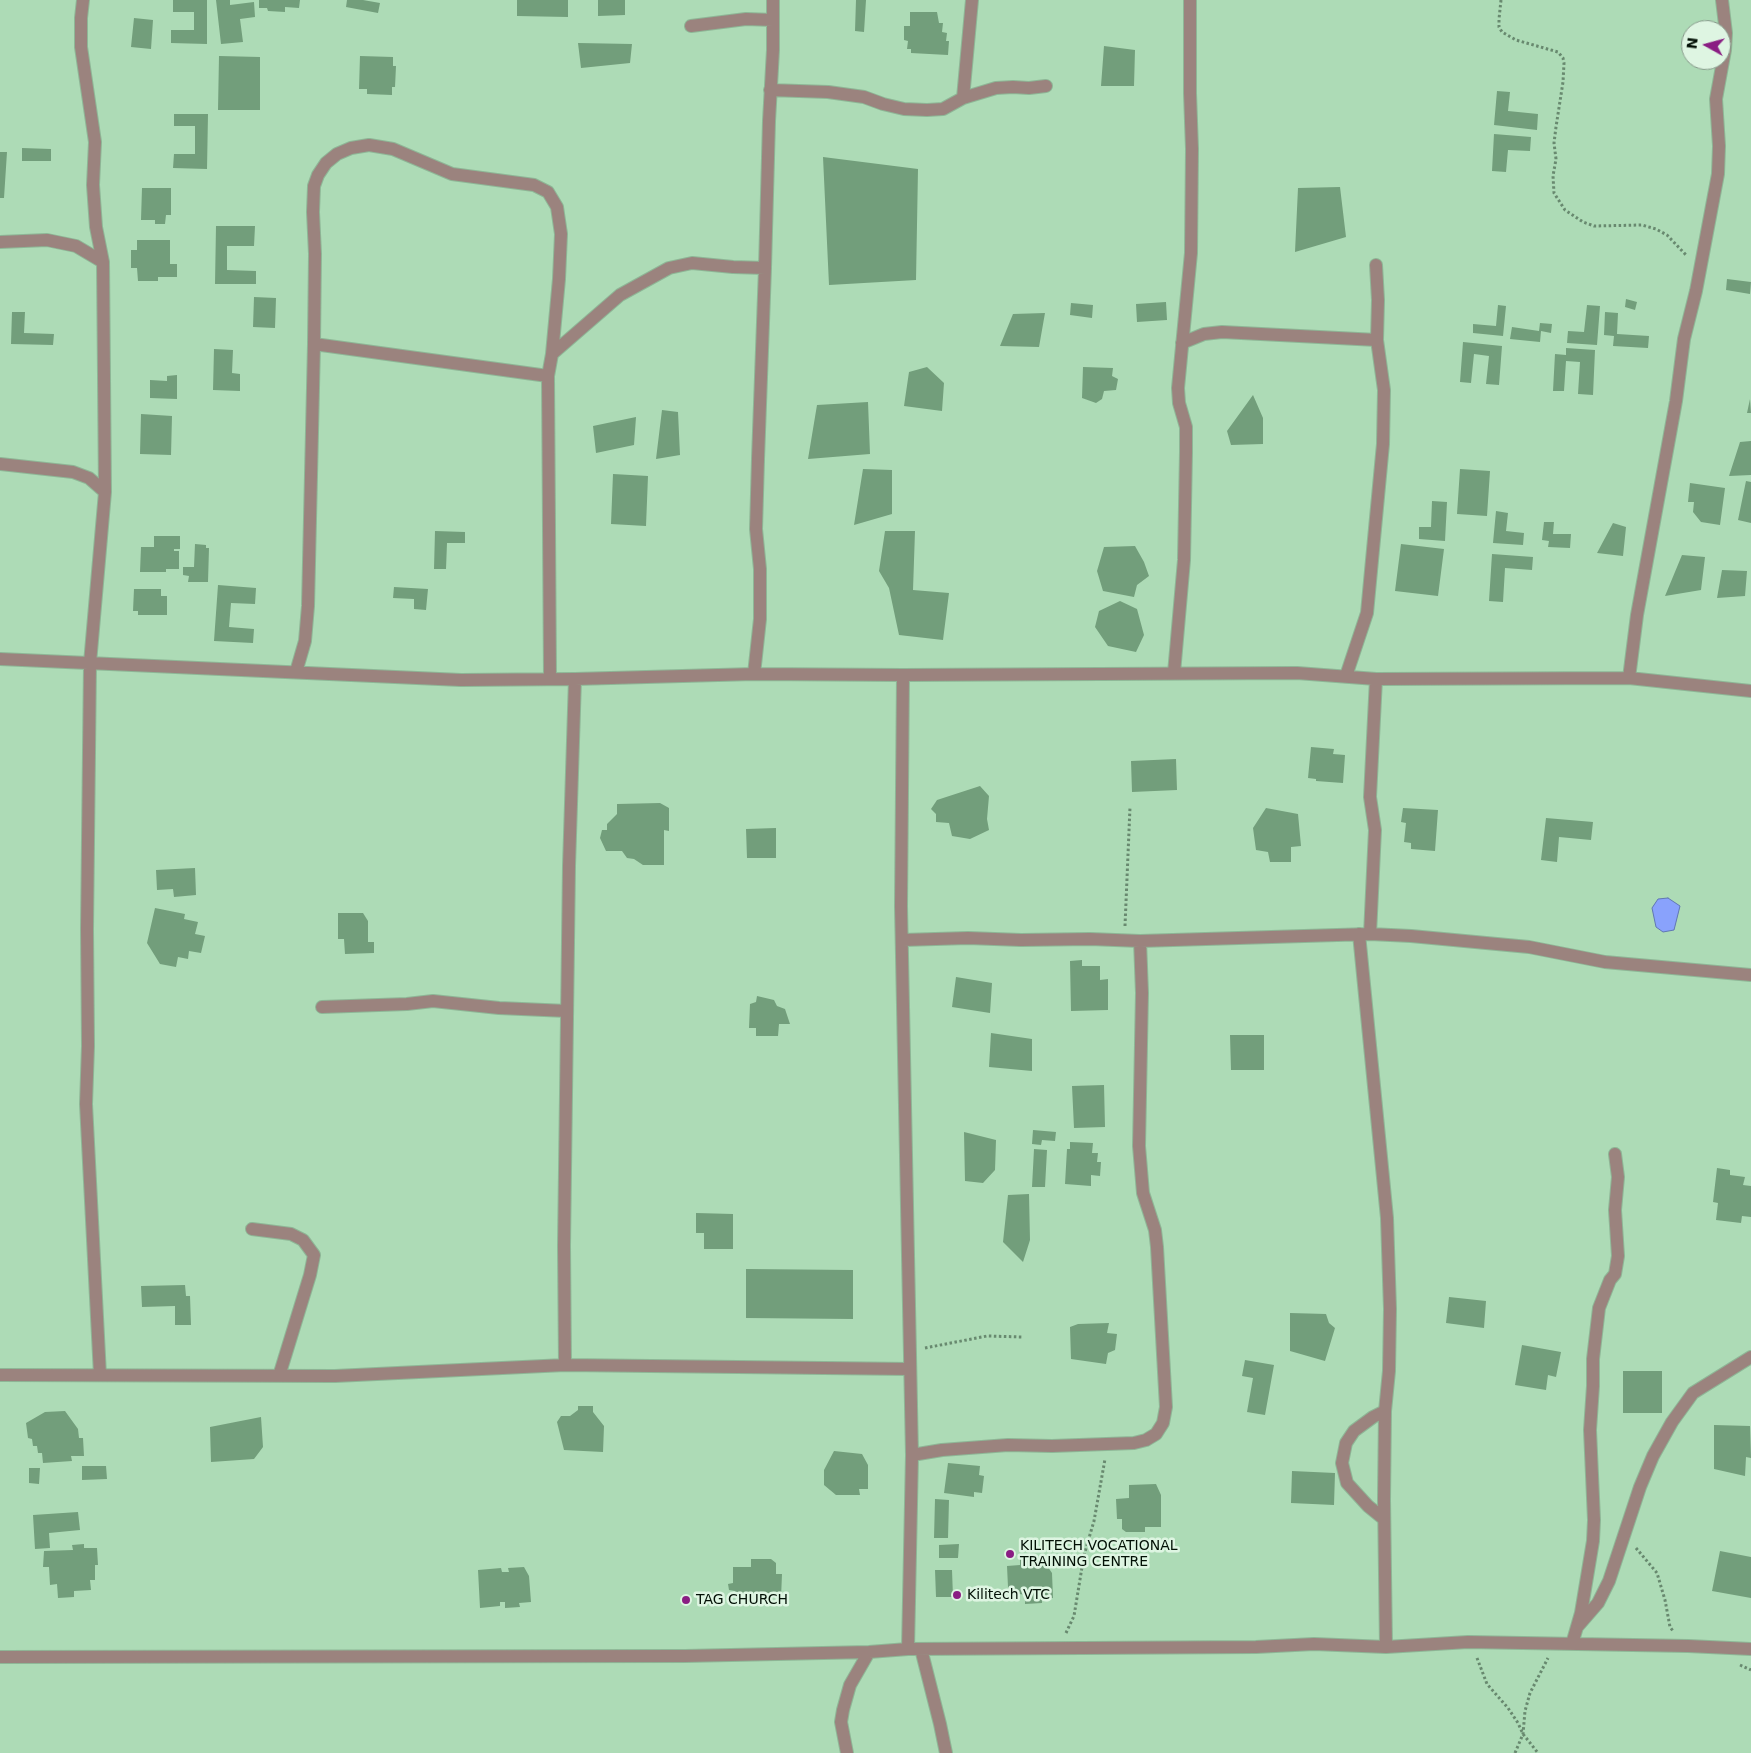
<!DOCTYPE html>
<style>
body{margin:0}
#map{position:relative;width:1751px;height:1753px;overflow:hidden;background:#addbb6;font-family:"DejaVu Sans",sans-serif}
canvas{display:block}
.north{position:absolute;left:1681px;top:20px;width:50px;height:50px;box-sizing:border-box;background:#def5e2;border:1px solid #86998a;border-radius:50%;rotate:277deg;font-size:14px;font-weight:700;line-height:20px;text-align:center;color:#021005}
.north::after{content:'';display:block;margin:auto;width:18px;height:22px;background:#8a1e83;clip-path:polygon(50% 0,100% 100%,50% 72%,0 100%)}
</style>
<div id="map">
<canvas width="1751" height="1753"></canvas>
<div class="north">N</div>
</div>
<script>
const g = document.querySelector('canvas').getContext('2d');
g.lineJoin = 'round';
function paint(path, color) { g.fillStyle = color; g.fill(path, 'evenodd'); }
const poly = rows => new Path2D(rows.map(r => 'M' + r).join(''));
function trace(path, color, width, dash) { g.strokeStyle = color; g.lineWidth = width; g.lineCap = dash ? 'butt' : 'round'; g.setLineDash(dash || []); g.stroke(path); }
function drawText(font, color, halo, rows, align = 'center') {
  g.font = font + ' "DejaVu Sans",sans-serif'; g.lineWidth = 5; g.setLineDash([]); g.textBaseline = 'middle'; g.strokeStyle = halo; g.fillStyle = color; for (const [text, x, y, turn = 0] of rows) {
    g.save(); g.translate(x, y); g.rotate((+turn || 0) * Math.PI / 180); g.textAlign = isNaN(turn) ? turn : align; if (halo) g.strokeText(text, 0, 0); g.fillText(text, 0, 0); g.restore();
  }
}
const water = poly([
 [1668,898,1680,906,1674,930,1663,932,1656,927,1652,908,1658,899,1668,898]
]);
paint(water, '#89a2fc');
trace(water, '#6076b2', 1);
paint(poly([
 [173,0,207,0,207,44,171,43,171,30,194,30,194,12,173,12],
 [216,0,230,0,230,5,254,2,255,17,240,19,243,42,221,44],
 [259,0,300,0,299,8,285,7,285,12,268,11,267,8,259,8],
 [347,0,363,0,380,3,378,13,346,7],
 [517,0,568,0,568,17,517,16],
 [598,0,625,0,625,15,598,16],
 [856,0,866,0,864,32,855,31],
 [910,12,937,12,939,23,943,23,942,32,947,33,946,41,949,41,948,55,911,53,911,49,907,49,908,41,904,40,904,26,910,26],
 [134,18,153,20,151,49,131,47],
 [578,43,632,44,630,63,581,68],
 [1104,46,1135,50,1134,86,1101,86],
 [219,56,260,57,260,110,218,110],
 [360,56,393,57,393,66,396,66,395,87,392,87,392,95,367,94,367,89,359,89],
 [1497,91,1510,92,1508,111,1538,114,1537,130,1494,125],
 [174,114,208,114,207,169,173,168,174,154,195,154,195,126,174,126],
 [1494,134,1531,137,1530,151,1508,150,1506,172,1492,171],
 [22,148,51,149,51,161,22,161],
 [0,152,7,152,4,198,0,198],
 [823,157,918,169,916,280,829,285],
 [1340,187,1346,237,1295,252,1298,188],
 [142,188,171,188,171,215,166,215,165,224,155,224,155,220,141,220],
 [216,226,255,226,254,246,227,246,227,270,256,271,256,284,215,284],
 [137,240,170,240,170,264,177,264,177,277,158,277,158,281,138,281,137,268,131,268,131,250,137,250],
 [1727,279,1751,282,1750,294,1726,290],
 [254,297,276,298,275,328,253,327],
 [1626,299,1637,302,1635,310,1625,307],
 [1166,302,1167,320,1137,322,1136,304],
 [1071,303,1093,305,1092,318,1070,315],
 [1498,305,1506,306,1503,336,1473,333,1473,324,1496,326],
 [1587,305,1600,306,1597,345,1567,343,1568,331,1584,332],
 [12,312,25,312,24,333,54,334,53,345,11,344],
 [1605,312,1618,313,1617,334,1649,336,1648,348,1613,346,1614,336,1604,335],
 [1045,313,1039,347,1000,346,1013,314],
 [1540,323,1552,324,1551,333,1541,331,1540,342,1510,339,1512,327,1539,331],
 [1463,342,1502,346,1499,385,1486,384,1489,356,1474,354,1471,383,1460,382],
 [1566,348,1595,350,1593,395,1578,394,1580,362,1566,361,1564,391,1553,391,1555,354,1566,355],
 [214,349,233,350,232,373,240,374,240,391,213,390],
 [927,367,944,383,942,411,904,406,909,372],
 [1083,367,1113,368,1112,376,1118,379,1116,390,1104,391,1102,399,1096,403,1082,398],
 [177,375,177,399,150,398,150,380,167,381,167,376],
 [1253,395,1263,418,1263,444,1231,445,1227,431],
 [1750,399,1751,413,1747,413],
 [868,402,870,454,808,459,817,405],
 [662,410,678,412,680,455,656,459],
 [141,414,172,416,171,455,140,454],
 [636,417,634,445,596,453,593,426],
 [1751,441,1751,475,1729,476,1740,442],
 [863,469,892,470,892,514,854,525],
 [1460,469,1490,471,1487,516,1457,514],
 [613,474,648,476,646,526,611,524],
 [1746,481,1751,482,1751,523,1738,520],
 [1690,483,1725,488,1720,525,1701,522,1693,512,1694,502,1688,502],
 [1432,501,1447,502,1445,541,1419,539,1419,527,1431,527],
 [1496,511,1508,513,1506,531,1524,533,1523,545,1493,543],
 [1544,522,1554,522,1553,534,1571,534,1570,548,1548,547,1549,541,1542,540],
 [1613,523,1626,527,1623,556,1597,553],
 [435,531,465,532,465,543,447,543,446,569,434,569],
 [885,531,915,531,913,590,949,593,943,640,899,635,889,588,879,571],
 [154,536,180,536,180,549,174,549,174,551,179,551,179,569,166,569,166,572,140,572,141,547,154,547],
 [195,544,206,545,206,548,209,548,208,582,188,582,189,576,183,575,183,567,194,567],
 [1401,544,1444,549,1438,596,1395,591],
 [1135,546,1144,562,1149,576,1137,585,1134,597,1103,591,1097,571,1104,547],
 [1492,554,1533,557,1532,570,1505,568,1503,602,1489,601],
 [1682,555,1705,557,1701,590,1665,596],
 [1722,570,1747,571,1745,596,1717,598],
 [218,585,256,588,255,604,231,603,229,627,254,629,253,643,214,641],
 [394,587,428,589,426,610,414,609,414,599,393,598],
 [134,589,161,589,161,596,167,596,167,615,138,615,138,611,133,611],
 [1120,601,1137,609,1144,635,1136,652,1108,646,1095,627,1099,611],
 [1311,747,1334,749,1333,754,1345,755,1343,783,1316,781,1316,779,1308,778],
 [1176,759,1177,790,1132,792,1131,761],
 [980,786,989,796,987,819,989,830,970,839,952,836,949,823,936,822,936,814,931,809,937,800],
 [660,803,669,808,669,831,664,830,664,865,643,865,634,859,627,858,622,851,606,851,600,838,602,830,607,830,607,824,617,814,617,804],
 [1266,808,1298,814,1301,846,1291,847,1291,862,1270,862,1268,852,1256,850,1253,828],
 [1403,808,1438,810,1435,851,1411,849,1411,843,1404,842,1406,823,1401,822],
 [1546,818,1593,822,1591,840,1559,837,1557,862,1541,860],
 [776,828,776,858,747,858,746,829],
 [195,868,196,895,174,897,173,889,157,890,156,870],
 [155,908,185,914,184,919,198,922,195,934,205,936,201,953,189,951,188,959,178,957,176,967,160,964,147,943],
 [338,913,363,913,368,921,368,942,374,942,374,953,345,954,344,939,338,939],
 [1082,960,1082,966,1100,966,1100,980,1108,979,1108,1010,1071,1011,1070,961],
 [956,977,992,983,990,1013,952,1007],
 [757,996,774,1000,777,1006,785,1009,790,1024,779,1024,778,1036,756,1036,756,1028,749,1028,750,1004,756,1002],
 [991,1033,1032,1039,1032,1071,989,1067],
 [1230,1035,1264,1035,1264,1070,1231,1070],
 [1104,1085,1105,1127,1074,1128,1072,1086],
 [1033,1130,1056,1132,1055,1141,1042,1140,1041,1145,1032,1144],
 [964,1132,996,1140,995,1170,983,1183,965,1181],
 [1070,1142,1093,1143,1092,1153,1098,1153,1097,1162,1101,1162,1100,1176,1091,1175,1091,1186,1065,1184,1067,1149,1070,1149],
 [1034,1149,1047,1150,1045,1187,1032,1187],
 [1717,1168,1730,1170,1730,1175,1745,1177,1743,1185,1751,1186,1751,1217,1742,1216,1741,1223,1716,1220,1718,1203,1713,1202],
 [1029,1194,1030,1240,1023,1262,1003,1242,1008,1195],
 [696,1213,733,1214,733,1249,704,1249,704,1233,696,1233],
 [746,1269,853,1270,853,1319,746,1318],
 [185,1285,186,1296,190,1296,191,1325,175,1325,175,1306,142,1307,141,1286],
 [1449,1297,1486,1301,1484,1328,1446,1323],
 [1290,1313,1326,1314,1329,1323,1335,1328,1325,1361,1290,1351],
 [1109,1323,1107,1333,1117,1334,1115,1350,1108,1353,1106,1364,1071,1359,1070,1327,1078,1324],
 [1522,1345,1561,1352,1556,1377,1548,1375,1546,1390,1515,1385],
 [1245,1360,1274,1365,1265,1415,1247,1412,1253,1378,1242,1376],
 [1623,1371,1662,1371,1662,1413,1623,1413],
 [578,1406,593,1406,593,1412,604,1426,603,1452,564,1450,557,1422,561,1416,570,1416,578,1410],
 [65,1411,78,1429,79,1438,83,1438,84,1456,71,1456,72,1461,43,1463,42,1453,38,1453,37,1446,33,1446,32,1439,28,1438,26,1423,45,1412],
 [261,1417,263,1447,254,1459,211,1462,210,1427],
 [1714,1425,1750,1426,1751,1458,1746,1457,1745,1476,1714,1469],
 [834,1451,862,1454,868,1465,868,1489,859,1489,860,1495,836,1495,824,1485,824,1470],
 [948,1463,980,1466,979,1475,984,1476,982,1493,974,1492,974,1497,944,1493],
 [82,1466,106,1466,107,1479,82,1480],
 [29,1468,40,1468,39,1484,29,1483],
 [1292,1471,1335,1473,1334,1505,1291,1503],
 [1156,1484,1161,1495,1161,1527,1145,1527,1145,1532,1126,1532,1122,1529,1122,1519,1117,1519,1116,1499,1129,1498,1129,1485],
 [935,1499,949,1500,948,1538,934,1538],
 [78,1512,80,1530,49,1533,50,1548,35,1549,33,1515],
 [84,1544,84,1548,97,1548,98,1565,95,1565,95,1580,90,1580,91,1590,74,1591,74,1597,58,1598,57,1584,50,1585,49,1567,43,1567,44,1551,73,1550,72,1545],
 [959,1544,958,1558,939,1558,939,1545],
 [1720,1551,1751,1557,1751,1598,1712,1591],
 [1041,1557,1052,1573,1053,1598,1042,1599,1042,1603,1025,1604,1025,1595,1014,1593,1008,1587,1007,1566,1020,1565,1020,1558],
 [751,1559,771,1559,776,1563,776,1574,782,1574,781,1598,764,1597,764,1600,739,1600,735,1591,729,1590,728,1584,733,1583,733,1567,751,1567],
 [524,1567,529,1576,531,1602,519,1603,520,1607,505,1608,505,1602,500,1602,500,1606,480,1608,478,1570,501,1568,502,1572,509,1572,508,1568],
 [935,1570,952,1570,953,1597,936,1597]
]), '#729e7b');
const minor = poly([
 [83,0,81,18,81,47,95,142,93,185,96,227,103,262,105,492,90,663,87,929,88,1046,86,1104,100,1375],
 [691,26,746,19,773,20],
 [770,90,828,92,864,97,883,104,904,109,927,110,943,109,963,98,996,88,1013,87,1029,88,1046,86],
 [963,98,972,0],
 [0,242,47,240,76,246,103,262],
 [1182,343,1204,334,1222,332,1377,340],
 [314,344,548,376],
 [552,354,620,295,669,268,692,263,733,267,765,268],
 [0,464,73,472,89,478,105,492],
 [0,659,461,680,575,679,754,674,903,675,1297,673,1376,679,1629,678,1751,691],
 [296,672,305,641,308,606,314,344,315,254,313,212,314,186,318,175,326,163,337,154,351,148,369,145,393,149,452,174,534,185,548,192,557,207,561,234,559,279,552,354,548,376,550,679],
 [1174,673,1184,560,1186,452,1186,427,1179,403,1178,388,1191,253,1192,149,1190,93,1190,0],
 [754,674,760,619,760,569,756,529,758,459,765,268,769,121,773,50,773,0],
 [903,675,901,906,912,1455,908,1649],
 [1346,676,1367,613,1383,444,1384,390,1377,340,1378,300,1376,265],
 [1629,678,1637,615,1676,401,1684,339,1696,291,1718,174,1719,146,1716,99,1725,50,1726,33,1722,0],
 [1359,934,1387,1218,1390,1309,1389,1371,1385,1411,1384,1499,1386,1647],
 [1370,934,1375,830,1370,797,1376,679],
 [903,940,968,938,1021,940,1090,939,1140,941,1370,934,1411,936,1529,947,1605,962,1751,975],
 [322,1007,407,1004,433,1001,499,1008,567,1011],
 [252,1229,291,1234,303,1240,314,1255,310,1275,279,1376],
 [565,1365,564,1246,569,866,575,679],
 [0,1375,335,1376,565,1365,910,1369],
 [912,1455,942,1450,1008,1445,1052,1446,1134,1443,1146,1440,1156,1434,1163,1423,1166,1407,1157,1247,1155,1230,1143,1193,1139,1146,1142,993,1140,941],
 [1384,1519,1368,1506,1347,1483,1342,1463,1346,1443,1354,1431,1373,1417,1385,1411],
 [1578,1626,1598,1603,1609,1581,1640,1487,1653,1456,1672,1422,1693,1393,1751,1357],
 [1572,1644,1581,1613,1593,1541,1594,1520,1590,1430,1593,1386,1593,1359,1599,1308,1610,1280,1615,1274,1618,1256,1615,1210,1618,1177,1615,1154],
 [921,1649,940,1724,946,1753],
 [0,1657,685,1656,869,1652,908,1649,1256,1647,1314,1644,1386,1647,1468,1642,1688,1646,1751,1649],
 [847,1753,841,1722,843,1710,850,1685,869,1652]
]);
trace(minor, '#8eb696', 14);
trace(poly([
 [1501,0,1499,19,1499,27,1502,32,1516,40,1558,52,1563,58,1564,63,1563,82,1556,127,1554,143,1556,159,1553,176,1554,193,1565,210,1583,222,1594,226,1642,225,1656,229,1667,235,1687,256],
 [1125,926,1130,807],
 [925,1348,987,1336,1023,1337],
 [1636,1548,1657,1573,1665,1600,1670,1627,1673,1631],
 [1066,1633,1074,1616,1084,1555,1094,1521,1105,1459],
 [1477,1658,1487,1684,1508,1708,1518,1723,1523,1734,1538,1753],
 [1740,1665,1751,1670],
 [1515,1753,1523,1734,1525,1711,1530,1693,1548,1658]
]), '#68896f', 3, [2.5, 2.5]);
trace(minor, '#9b837e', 12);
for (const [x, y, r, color] of [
 [1010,1554,5,"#8a1e83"],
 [957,1595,5,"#8a1e83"],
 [686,1600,5,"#8a1e83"]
]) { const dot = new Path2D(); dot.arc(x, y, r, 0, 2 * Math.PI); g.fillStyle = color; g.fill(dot); trace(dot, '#def5e2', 2); }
drawText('14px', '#021005', '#def5e2', [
 ["KILITECH VOCATIONAL",1020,1546],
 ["TRAINING CENTRE",1020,1562],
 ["Kilitech VTC",967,1595],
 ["TAG CHURCH",696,1600]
], 'left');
</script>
